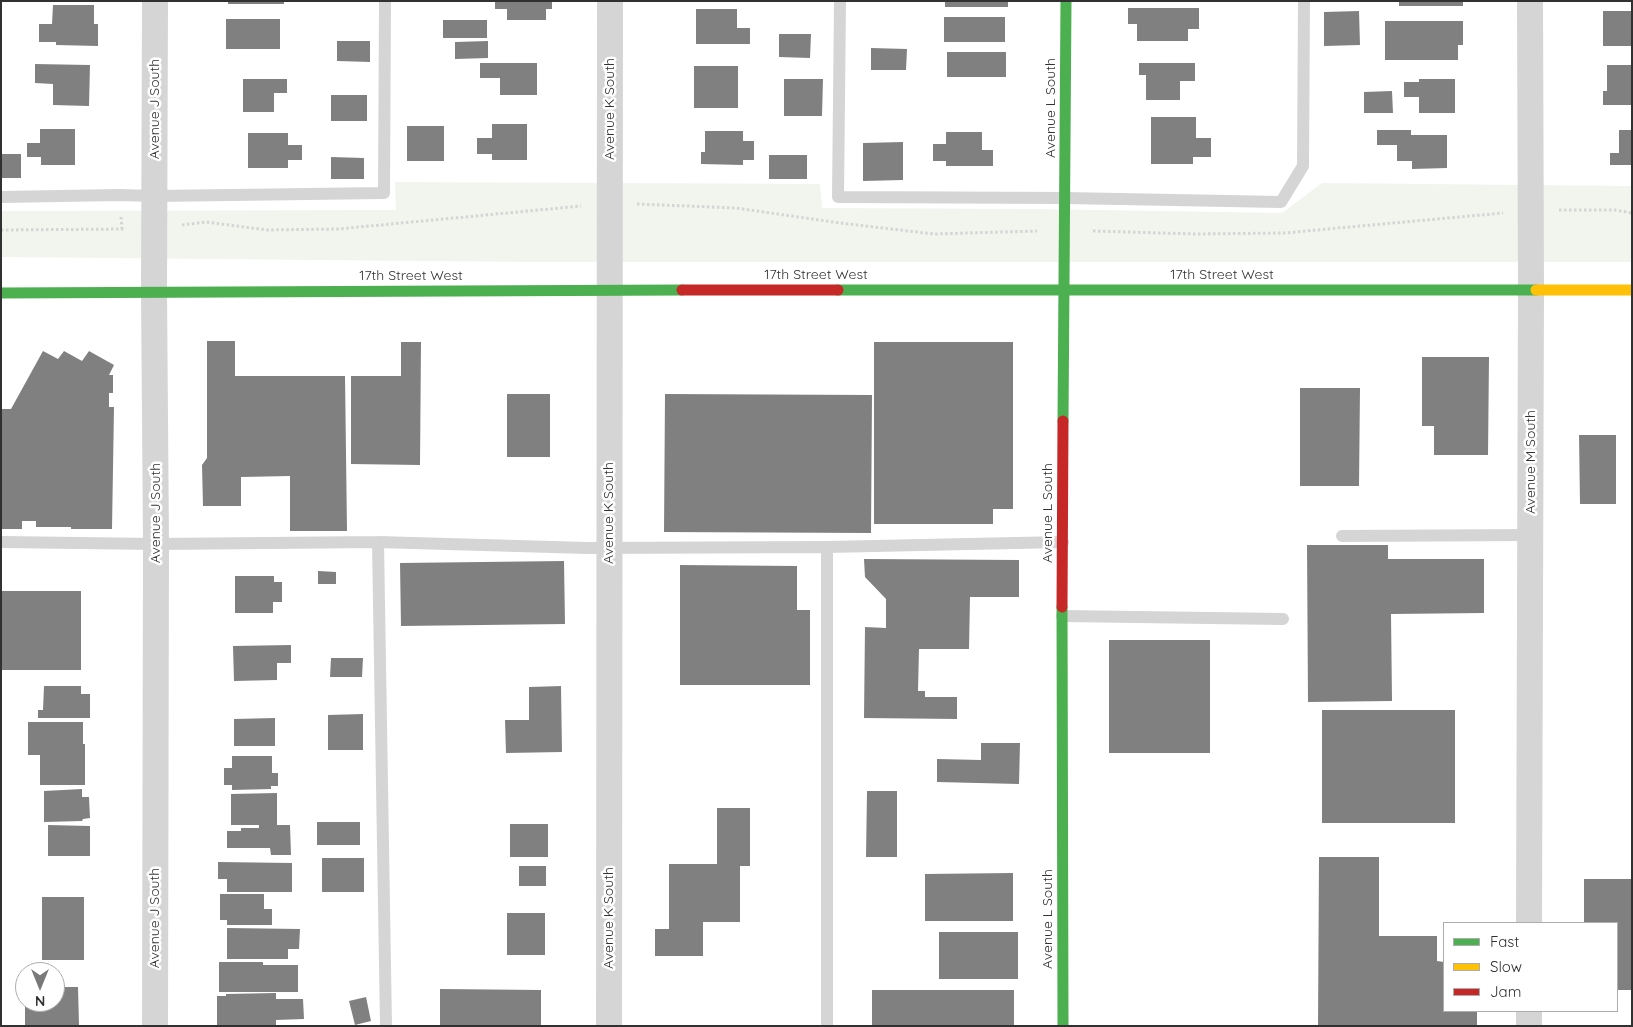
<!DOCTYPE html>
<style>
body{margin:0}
#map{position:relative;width:1633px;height:1027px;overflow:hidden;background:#fff;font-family:Quicksand,sans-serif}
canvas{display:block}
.frame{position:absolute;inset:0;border:2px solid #313131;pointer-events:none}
.legend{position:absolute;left:1443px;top:922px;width:175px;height:90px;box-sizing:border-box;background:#fff;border:1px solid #adadad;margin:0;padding:6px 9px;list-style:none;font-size:15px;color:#313131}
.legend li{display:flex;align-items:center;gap:10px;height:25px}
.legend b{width:25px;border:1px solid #adadad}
.north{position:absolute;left:15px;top:962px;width:50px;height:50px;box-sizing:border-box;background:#fff;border:1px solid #adadad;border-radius:50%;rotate:180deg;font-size:14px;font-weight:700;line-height:20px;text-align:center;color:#313131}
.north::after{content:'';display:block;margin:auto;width:18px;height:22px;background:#797979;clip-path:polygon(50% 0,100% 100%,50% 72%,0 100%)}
</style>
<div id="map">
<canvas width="1633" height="1027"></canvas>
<div class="frame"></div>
<ul class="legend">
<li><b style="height:6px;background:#4caf50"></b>Fast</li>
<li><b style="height:6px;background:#ffc107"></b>Slow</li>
<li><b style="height:6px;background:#c62828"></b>Jam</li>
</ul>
<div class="north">N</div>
</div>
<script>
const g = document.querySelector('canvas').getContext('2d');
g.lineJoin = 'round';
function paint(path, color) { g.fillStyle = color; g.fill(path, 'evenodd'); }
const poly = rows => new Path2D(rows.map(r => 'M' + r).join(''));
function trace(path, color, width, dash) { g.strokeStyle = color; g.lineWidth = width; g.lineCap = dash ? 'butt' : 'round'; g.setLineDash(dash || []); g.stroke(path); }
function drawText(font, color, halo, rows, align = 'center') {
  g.font = font + ' Quicksand,sans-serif'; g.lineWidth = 5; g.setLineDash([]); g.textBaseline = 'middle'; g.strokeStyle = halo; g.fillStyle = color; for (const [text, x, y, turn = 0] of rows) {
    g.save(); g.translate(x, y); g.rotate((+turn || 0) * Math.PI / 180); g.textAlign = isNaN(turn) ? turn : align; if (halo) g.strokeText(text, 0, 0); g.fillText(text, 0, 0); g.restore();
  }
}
paint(poly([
 [395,182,820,184,822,208,1035,209,1282,213,1322,183,1632,186,1632,262,532,262,1,257,1,211,396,210]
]), '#f2f5ed');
paint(poly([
 [228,1,284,1,284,4,228,4],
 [495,1,552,1,552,9,546,9,546,20,507,20,507,9,495,9],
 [945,1,1008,1,1008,7,945,7],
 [1399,1,1463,1,1463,6,1399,6],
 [53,5,94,5,94,24,98,24,98,46,56,45,56,42,39,42,39,24,52,24],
 [1128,8,1199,8,1199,29,1188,29,1188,41,1137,41,1137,24,1128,24],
 [696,9,737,9,737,28,750,28,750,44,696,44],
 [1359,11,1360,45,1324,46,1324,12],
 [1603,11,1632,11,1632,46,1603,46],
 [944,17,1005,17,1005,42,944,42],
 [226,19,280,19,280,49,226,49],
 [443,20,487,20,487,38,443,38],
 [1385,21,1463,21,1463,45,1458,45,1458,60,1385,60],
 [779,34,811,34,810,58,779,57],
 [337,41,370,41,370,62,337,61],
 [488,41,488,58,455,59,455,42],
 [871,48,907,49,906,70,871,70],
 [947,52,1006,52,1006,77,947,77],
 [480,63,537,63,537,95,500,95,500,78,480,78],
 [1139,63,1195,63,1195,81,1180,81,1180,100,1146,100,1146,75,1139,75],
 [35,64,90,65,89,106,53,105,53,84,35,83],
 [1607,65,1632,65,1632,105,1603,105,1603,91,1607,91],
 [694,66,738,66,738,108,694,108],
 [243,79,287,79,287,93,274,93,274,112,243,112],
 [784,79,823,79,822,116,784,116],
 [1419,79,1455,79,1455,113,1419,113,1419,97,1404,97,1404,82,1419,82],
 [1392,91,1393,113,1364,113,1364,92],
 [331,95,367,95,367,121,331,121],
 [1151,117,1196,117,1196,138,1211,138,1211,157,1193,157,1193,164,1151,164],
 [492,124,527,124,527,160,492,160,492,154,477,154,477,138,492,138],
 [407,126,444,126,444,161,407,161],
 [40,129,75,129,75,165,41,165,41,157,27,157,27,143,40,143],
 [1377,130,1411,130,1411,135,1447,135,1447,168,1412,169,1412,161,1397,161,1397,145,1377,145],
 [1619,130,1632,130,1632,165,1610,165,1610,153,1619,153],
 [705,131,743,131,743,141,754,141,754,160,743,160,743,165,701,164,701,152,705,152],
 [946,132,982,132,982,150,993,150,993,166,946,166,946,161,933,161,933,144,946,144],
 [248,133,288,133,288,145,302,145,302,160,288,160,288,168,248,168],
 [903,142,903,180,863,181,863,143],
 [1,154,21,154,21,178,1,178],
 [769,155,807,155,807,179,769,179],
 [331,157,364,158,364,179,331,179],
 [207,341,235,341,235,376,345,376,347,531,290,531,290,476,241,477,241,506,203,506,202,465,207,458],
 [401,342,421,342,420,465,351,464,351,376,401,376],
 [874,342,1013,342,1013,509,993,509,993,524,874,524],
 [43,351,58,359,64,351,82,361,89,351,114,365,109,375,113,375,113,393,109,393,109,407,114,407,112,529,71,529,71,527,36,527,36,521,22,521,22,529,1,529,1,409,11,409],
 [1422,357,1489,357,1488,455,1434,455,1434,426,1422,426],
 [1300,388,1360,388,1359,486,1300,486],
 [507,394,550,394,550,457,507,457],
 [665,394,872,395,871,533,664,532],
 [1579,435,1616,435,1616,504,1580,504],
 [1307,545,1388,545,1388,559,1484,559,1484,613,1391,614,1392,701,1308,702],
 [864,559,1019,560,1019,597,970,597,969,649,919,649,918,691,925,691,925,697,957,697,957,719,864,718,865,627,886,628,886,599,865,577],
 [564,561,565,624,401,626,400,563],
 [680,565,797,566,797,610,810,610,810,685,680,685],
 [318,571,336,572,336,584,318,584],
 [235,576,274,576,274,582,282,582,282,602,273,602,273,613,235,613],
 [1,591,81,591,81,670,1,670],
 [1109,640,1210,640,1210,753,1109,753],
 [291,645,291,663,277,663,277,680,234,681,233,646],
 [331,658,363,658,362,677,330,677],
 [44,686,81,686,81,694,90,694,90,718,38,718,38,710,43,710],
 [561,686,562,752,506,753,505,720,529,720,529,687],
 [1322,710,1455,710,1455,823,1322,823],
 [363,714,363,750,328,750,328,715],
 [275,718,275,746,234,746,234,719],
 [28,722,83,722,83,744,85,744,85,785,40,785,40,755,28,755],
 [981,743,1020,743,1019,784,937,782,937,759,981,760],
 [232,756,272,756,272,773,278,773,278,786,271,786,271,789,232,790,232,785,224,785,224,768,232,768],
 [82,789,82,797,89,797,90,818,83,819,82,821,44,822,44,791],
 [867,791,897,791,897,857,866,857],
 [277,793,277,825,290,825,291,855,271,855,270,848,227,848,227,831,241,831,241,828,259,828,259,825,231,825,231,794],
 [717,808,750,808,750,866,740,866,740,922,703,922,703,956,655,956,655,929,669,929,669,864,717,864],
 [317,822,360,822,360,845,317,845],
 [510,824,548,824,548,857,510,857],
 [48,825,90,826,90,856,48,856],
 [1319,857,1379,857,1379,936,1437,936,1437,961,1444,962,1444,1011,1477,1011,1477,1026,1318,1026],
 [322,858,364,858,364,892,322,892],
 [218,862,292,863,292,892,227,892,227,879,218,879],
 [519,866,546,866,546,886,519,886],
 [1013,873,1013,921,925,921,925,874],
 [1584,879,1632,879,1632,990,1617,990,1617,923,1584,923],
 [220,894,264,894,264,909,272,909,272,925,227,925,227,920,220,920],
 [42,897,84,897,84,960,42,960],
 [507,913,545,913,545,955,507,955],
 [227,928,300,929,299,949,288,949,288,959,227,959],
 [939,932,1018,932,1018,979,939,979],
 [219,962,263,962,263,965,298,965,298,992,219,992],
 [19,979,25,979,25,998,19,998],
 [55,985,65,985,65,987,78,987,79,1025,25,1026,25,1002,55,1002],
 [440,989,541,990,541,1026,440,1026],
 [872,990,1014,990,1014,1026,872,1026],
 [276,993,276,999,303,999,304,1019,276,1020,276,1026,217,1025,217,996,226,996,226,994],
 [366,997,371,1021,355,1025,349,1001]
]), '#808080');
trace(poly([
 [637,204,736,208,840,223,934,234,1037,231],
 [1559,210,1615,210,1632,213],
 [121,217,122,229],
 [182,225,206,222,267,230,338,229,581,206],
 [1,230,126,229],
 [1093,231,1196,234,1284,233,1503,213]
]), '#d5d5d5', 3, [2.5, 2.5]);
trace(poly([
 [840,1,838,197,1065,198,1281,202,1303,166,1304,1],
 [1,197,119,195,154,196,384,193,385,1],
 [1342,536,1531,535],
 [1,542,156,544,378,542,587,548,827,547,1063,542],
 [378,542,386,1026],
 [1062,616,1283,619],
 [827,1026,827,547]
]), '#d5d5d5', 12);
trace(poly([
 [1529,923,1531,290,1530,1],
 [155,1026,156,544,154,292,155,1],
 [609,1026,610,1],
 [1529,1026,1529,1011]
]), '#d5d5d5', 26);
trace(poly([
 [838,290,1536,290],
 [1,293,682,290],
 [1063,421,1066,1],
 [1062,607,1063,1026]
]), '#4caf50', 11);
trace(poly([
 [1536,290,1632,290]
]), '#ffc107', 11);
trace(poly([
 [682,290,838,290],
 [1062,607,1063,421]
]), '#c62828', 11);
drawText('14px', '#313131', '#fff', [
 ["Avenue L South",1051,108,-90],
 ["Avenue J South",155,109,-90],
 ["Avenue K South",610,109,-90],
 ["17th Street West",816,275],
 ["17th Street West",1222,275],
 ["17th Street West",411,276],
 ["Avenue M South",1531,462,-90],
 ["Avenue J South",156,513,-90],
 ["Avenue K South",609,513,-90],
 ["Avenue L South",1048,513,-90],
 ["Avenue J South",155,918,-90],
 ["Avenue K South",609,918,-90],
 ["Avenue L South",1048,919,-90]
]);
</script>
